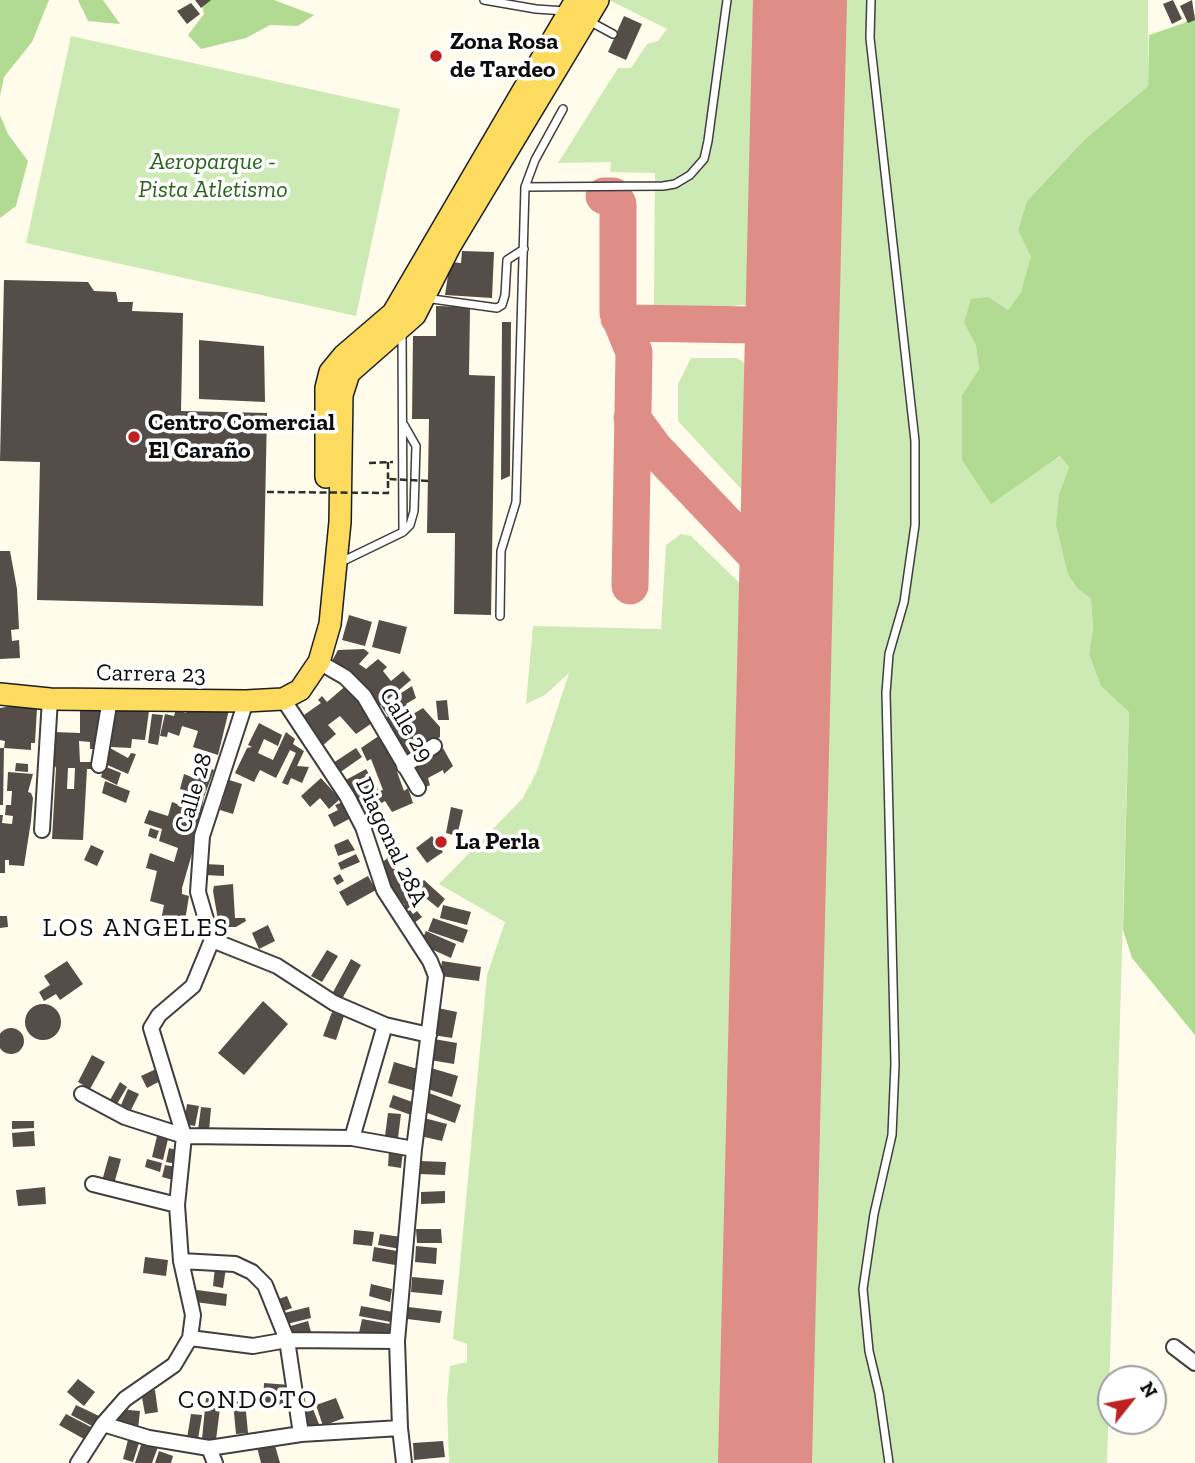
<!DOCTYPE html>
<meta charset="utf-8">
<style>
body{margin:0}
#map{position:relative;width:1195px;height:1463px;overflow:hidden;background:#fffceb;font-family:"Zilla Slab",serif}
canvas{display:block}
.north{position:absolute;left:1097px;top:1365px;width:70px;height:70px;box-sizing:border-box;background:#fff;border:2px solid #9e9e9e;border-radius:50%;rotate:59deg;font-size:19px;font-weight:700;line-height:28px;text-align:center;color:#0c0c0c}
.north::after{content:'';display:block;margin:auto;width:24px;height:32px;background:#bf2123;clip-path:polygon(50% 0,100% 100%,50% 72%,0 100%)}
</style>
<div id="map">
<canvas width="1195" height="1463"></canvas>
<div class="north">N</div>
</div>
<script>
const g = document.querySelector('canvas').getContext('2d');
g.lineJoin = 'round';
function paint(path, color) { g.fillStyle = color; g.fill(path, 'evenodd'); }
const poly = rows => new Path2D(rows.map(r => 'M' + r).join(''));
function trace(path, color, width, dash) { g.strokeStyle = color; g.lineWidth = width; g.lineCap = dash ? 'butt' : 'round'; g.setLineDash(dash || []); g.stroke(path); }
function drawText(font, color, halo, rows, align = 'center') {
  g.font = font + ' "Zilla Slab",serif'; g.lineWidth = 7; g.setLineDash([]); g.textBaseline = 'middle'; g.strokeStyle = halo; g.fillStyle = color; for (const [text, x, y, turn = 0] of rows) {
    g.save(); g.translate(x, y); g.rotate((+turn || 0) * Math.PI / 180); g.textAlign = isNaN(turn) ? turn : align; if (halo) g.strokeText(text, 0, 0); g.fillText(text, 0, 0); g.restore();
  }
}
paint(poly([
 [609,0,767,0,759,303,707,309,680,309,654,305,655,173,610,172,611,162,558,163,618,68,631,68,647,44,658,41,667,29],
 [837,0,1148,0,1148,86,1084,140,1027,201,1018,230,1032,257,1021,292,1008,310,989,297,964,323,976,346,979,369,962,395,1034,473,1061,456,1069,467,1059,494,1078,589,1091,599,1093,628,1089,654,1101,685,1129,712,1107,1463,807,1463],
 [71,36,400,109,356,316,26,243],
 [691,358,737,358,746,364,743,491,678,421,678,384],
 [681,534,691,536,750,593,734,1463,449,1463,447,1401,450,1366,467,1362,467,1344,453,1339,487,975,505,922,439,884,523,798,537,771,569,673,545,695,526,704,533,626,661,629,666,545]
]), '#ceeab4');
paint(poly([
 [0,0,49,0,32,42,4,77,0,96],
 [78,0,103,0,120,24,88,21],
 [201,0,274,0,314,15,298,26,270,25,246,38,201,49,188,35,204,14],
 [1195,14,1195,1035,1132,958,1123,930,1129,712,1101,686,1089,654,1093,628,1091,599,1078,589,1068,574,1056,525,1059,494,1069,467,1060,456,991,504,962,460,962,395,979,369,976,346,964,323,971,299,989,297,1008,310,1021,292,1031,257,1018,230,1027,201,1084,140,1148,86,1149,35,1184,23],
 [0,115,8,134,28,161,16,206,0,218]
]), '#b1db93');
trace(poly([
 [604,196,613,196,618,204,618,313,634,352,630,586],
 [619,318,631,323,752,325,778,310,793,286],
 [752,325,775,338,791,368],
 [632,418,654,448,769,569,780,586,786,612],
 [737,534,752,537,770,531,780,520,788,503]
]), '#df8e87', 37);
trace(poly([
 [765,1463,800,0]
]), '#df8e87', 94);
paint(poly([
 [195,0,211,0,201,8],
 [1173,0,1182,19,1172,24,1163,4],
 [1192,0,1195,20,1188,23,1180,6],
 [191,3,200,14,187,24,177,11],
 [624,16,642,24,626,60,608,52],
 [462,251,494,252,492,298,445,295,450,262,461,263],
 [4,280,88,282,94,291,116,292,118,302,133,302,132,311,183,313,181,411,267,413,263,606,37,600,40,462,0,461],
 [436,306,470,307,469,375,495,376,491,615,454,614,455,533,427,533,429,419,412,419,413,336,436,336],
 [502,322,511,322,510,476,501,480],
 [199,340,264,346,265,402,199,399],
 [0,551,10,551,17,589,19,629,11,630,12,641,19,640,20,658,0,659],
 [349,615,372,622,365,646,342,640],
 [379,620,407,627,400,654,372,647],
 [364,649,369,653,359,664,366,669,378,659,387,667,383,671,391,681,403,671,411,680,379,707,363,688,332,661,338,650],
 [349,683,375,721,356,734,340,716,328,725,336,734,321,747,304,715,321,703,318,700,322,696,327,702],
 [412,686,416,698,406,704,413,714,423,708,440,727,440,737,414,755,407,754,377,709,379,707,386,718,388,716,381,706],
 [447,700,449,720,438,720,436,701],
 [17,705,37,708,35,743,31,743,31,750,4,748,5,741,0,740,0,708],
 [119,708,149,711,145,740,132,739,131,748,111,747,115,709],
 [176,709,186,713,187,709,202,712,229,710,218,755,193,747,198,731,182,726,179,736,168,732,167,737,160,736,165,714,174,716],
 [80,711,104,711,97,749,90,749,90,742,79,741,80,762,93,762,91,769,87,769,83,840,52,839,56,768,53,762,54,732,80,733],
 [68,768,75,768,74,789,67,789],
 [152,714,163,715,158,745,148,743],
 [259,723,282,735,278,746,264,739,258,753,273,760,286,732,295,739,293,744,304,751,297,766,309,767,302,783,291,778,288,785,282,783,296,753,290,750,276,778,260,770,254,782,235,773,247,748,252,747,248,745],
 [383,733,404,791,408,788,413,803,392,812,385,801,367,811,370,815,365,819,344,781,366,769,379,791,383,790,371,759,367,761,361,748],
 [0,748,4,748,3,805,0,805],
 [110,748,128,758,131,753,136,754,128,774,105,764],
 [356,748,362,757,339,773,333,763],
 [443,748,453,766,444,774,443,770,428,778,430,785,422,789,411,770],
 [16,763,28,764,28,772,15,771],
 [198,764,214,770,204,797,196,840,182,888,182,894,189,896,184,927,161,920,164,905,150,901,157,871,146,868,150,853,174,862,178,848,159,841,162,829,144,823,149,810,168,816,172,802,180,805,184,790,180,789,184,774,194,778],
 [104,766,121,773,117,785,101,777],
 [8,772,33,774,28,792,31,793,33,798,31,821,24,866,9,865,9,860,5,860,5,873,0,873,0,815,3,815,2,823,12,824,13,816,5,815,6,805,11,805,12,791,7,791],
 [321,778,340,799,329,809,320,798,310,807,301,796],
 [229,780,242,784,233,814,220,810],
 [105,781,130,791,126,803,102,793],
 [343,802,351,818,334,827,328,815,338,810,335,805],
 [451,807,463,810,457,836,446,833],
 [150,828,159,831,156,839,148,836],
 [432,836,443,852,427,863,416,848],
 [348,839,355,850,338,856,334,845],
 [91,845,104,851,97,866,84,860],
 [356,854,360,862,341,870,338,863],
 [390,856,393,868,408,878,421,897,403,913,400,906,405,905,400,899,397,901,379,865],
 [205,864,224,865,224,876,205,875],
 [340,874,344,881,337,885,333,878],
 [368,876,376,890,347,906,339,892],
 [424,880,445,899,438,908,416,890],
 [233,884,235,918,245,918,246,921,236,927,224,927,223,919,218,920,213,891,214,886],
 [443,905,471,912,467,925,440,918],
 [410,910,413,914,417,911,422,917,413,924,405,913],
 [0,916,7,916,8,927,0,928],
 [433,918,468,930,463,943,428,931],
 [268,925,275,941,259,949,252,933],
 [426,931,456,944,451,958,420,944],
 [327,950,338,956,322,982,311,976],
 [351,959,361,965,342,999,332,994],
 [67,961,83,984,60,1000,56,994,44,1001,39,992,50,985,44,976],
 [442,961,481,967,479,981,440,976],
 [263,1001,288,1024,244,1075,218,1053],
 '25 1022a18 18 0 1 1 36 0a18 18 0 1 1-36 0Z',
 [438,1008,457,1012,452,1038,433,1035],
 [332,1012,344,1016,336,1040,323,1036],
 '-2 1041a13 13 0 1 1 26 0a13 13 0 1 1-26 0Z',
 [434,1039,457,1043,454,1064,430,1060],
 [92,1055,105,1062,90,1089,78,1082],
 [394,1062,421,1070,415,1091,388,1083],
 [431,1068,458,1076,452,1097,425,1088],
 [156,1069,162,1080,147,1088,141,1076],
 [120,1082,127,1087,117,1104,110,1100],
 [128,1089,139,1094,131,1110,121,1105],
 [429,1093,461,1105,455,1123,422,1111],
 [393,1095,415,1103,411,1115,389,1107],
 [187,1104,199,1106,195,1126,184,1124],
 [201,1107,211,1108,209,1131,198,1130],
 [388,1113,401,1114,398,1138,385,1136],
 [424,1118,447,1124,442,1141,420,1136],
 [12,1121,34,1121,34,1128,12,1129],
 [34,1131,35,1146,13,1147,12,1133],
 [158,1132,169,1135,163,1160,152,1157],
 [169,1148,180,1151,177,1164,166,1162],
 [389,1150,403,1152,401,1168,388,1166],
 [109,1156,121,1159,114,1184,102,1181],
 [147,1159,162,1163,160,1172,145,1167],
 [420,1161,446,1162,445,1175,419,1174],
 [165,1165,176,1167,173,1180,162,1177],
 [45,1187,46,1204,18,1206,16,1190],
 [445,1191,445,1203,421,1204,421,1192],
 [416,1229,441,1229,442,1243,417,1243],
 [354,1230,374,1232,372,1246,353,1244],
 [380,1234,402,1237,400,1249,378,1245],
 [416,1246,437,1248,436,1264,415,1262],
 [374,1247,403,1252,401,1266,372,1261],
 [145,1257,168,1260,166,1276,143,1273],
 [215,1267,226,1268,223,1288,213,1286],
 [412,1277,444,1280,442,1295,411,1292],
 [371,1284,392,1289,390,1302,369,1296],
 [197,1290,227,1294,226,1306,195,1302],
 [287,1296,292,1308,281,1312,276,1300],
 [361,1306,393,1312,391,1322,359,1316],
 [309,1307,311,1318,283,1325,280,1314],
 [408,1307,442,1311,440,1323,407,1319],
 [362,1319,390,1324,388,1338,359,1333],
 [308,1321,311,1332,289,1337,287,1327],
 [78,1379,95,1392,84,1406,67,1392],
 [264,1383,290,1385,289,1405,263,1403],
 [155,1390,158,1412,145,1414,141,1392],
 [206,1398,221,1400,216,1440,202,1439],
 [336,1398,344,1418,323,1426,316,1405],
 [245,1401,248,1433,236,1434,233,1402],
 [311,1404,319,1424,307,1428,299,1409],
 [76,1405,99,1416,94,1427,71,1415],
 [118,1409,140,1411,138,1429,116,1427],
 [66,1414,91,1427,84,1439,59,1425],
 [191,1414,202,1415,198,1439,187,1438],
 [128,1440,139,1443,133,1462,123,1459],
 [443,1441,445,1457,414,1460,413,1443],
 [142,1442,158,1447,152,1463,135,1463],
 [274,1442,280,1463,261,1463,257,1447],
 [159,1451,173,1456,171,1463,155,1463]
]), '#554d48');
const lane = poly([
 [484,0,536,9,565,11],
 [871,0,870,38,915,441,915,525,904,602,889,654,886,693,895,1064,892,1135,874,1214,863,1289,869,1351,879,1393,889,1463],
 [589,21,613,34],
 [525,187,663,186,675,184,690,175,704,159,708,141,727,0],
 [425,298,497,308,502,305,505,295,507,260,524,249],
 [403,532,410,525,414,511,416,446,404,425],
 [339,563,403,532,402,332],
 [500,616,501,551,516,502,525,187,535,160,563,109]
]);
const street = poly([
 [319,662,345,677,364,696,418,788],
 [283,699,347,796,363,827,384,890,430,961,436,976,414,1149,397,1341,400,1428,404,1463],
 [99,765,110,699],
 [404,766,434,746],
 [42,830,50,699],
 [212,940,198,892,202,836,246,701],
 [212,940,277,966,334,1003,385,1025,429,1035],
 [82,1094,125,1117,184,1136,352,1138,414,1149],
 [352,1138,385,1025],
 [93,1184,177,1205],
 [181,1261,235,1264,252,1272,265,1285,287,1340,301,1434],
 [190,1338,253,1346,287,1340,397,1341],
 [1174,1347,1195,1363],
 [103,1424,149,1438,209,1448,301,1434,400,1428],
 [209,1448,215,1463],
 [78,1463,103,1424,125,1399,174,1365,190,1338,193,1315,181,1261,177,1205,184,1136,151,1028,159,1015,193,986,212,940]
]);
const primary = poly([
 [326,477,326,388,330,372,344,355,393,313,576,0],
 [0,694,50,699,246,701,283,699,300,690,319,662,330,624,340,522,342,395,349,373,415,315,450,246,598,0]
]);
trace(lane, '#3f3f3f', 10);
trace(street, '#3f3f3f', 18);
trace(primary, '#1d1d1d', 24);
trace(poly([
 [388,462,388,479],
 [369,463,393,462]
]), '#2e2e2e', 2.5, [7, 3.5]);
trace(lane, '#fff', 7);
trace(street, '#fff', 14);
trace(primary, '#fcdb5e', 21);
trace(poly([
 [267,492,388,493,388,479,429,481]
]), '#2e2e2e', 2.5, [7, 3.5]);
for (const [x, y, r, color] of [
 [436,56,7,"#bf2123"],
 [134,437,7,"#bf2123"],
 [441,842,7,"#bf2123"]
]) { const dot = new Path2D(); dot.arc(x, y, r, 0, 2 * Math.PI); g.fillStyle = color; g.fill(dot); trace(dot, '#fff', 2.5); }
drawText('bold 24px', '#0c0c0c', '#fff', [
 ["Zona Rosa",450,42],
 ["de Tardeo",450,70],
 ["Centro Comercial",148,423],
 ["El Caraño",148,451],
 ["La Perla",455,842]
], 'left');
drawText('italic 24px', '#28651b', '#fff', [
 ["Aeroparque -",213,162],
 ["Pista Atletismo",213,190]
]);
drawText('24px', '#0c0c0c', '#fff', [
 ["Carrera 23",151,674,1],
 ["Calle 29",406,725,59],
 ["Calle 28",194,793,-74],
 ["Diagonal 28A",391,842,65]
]);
g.letterSpacing = '2px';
drawText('26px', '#0c0c0c', '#fff', [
 ["LOS ANGELES",136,929],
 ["CONDOTO",248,1401]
]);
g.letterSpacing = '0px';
</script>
